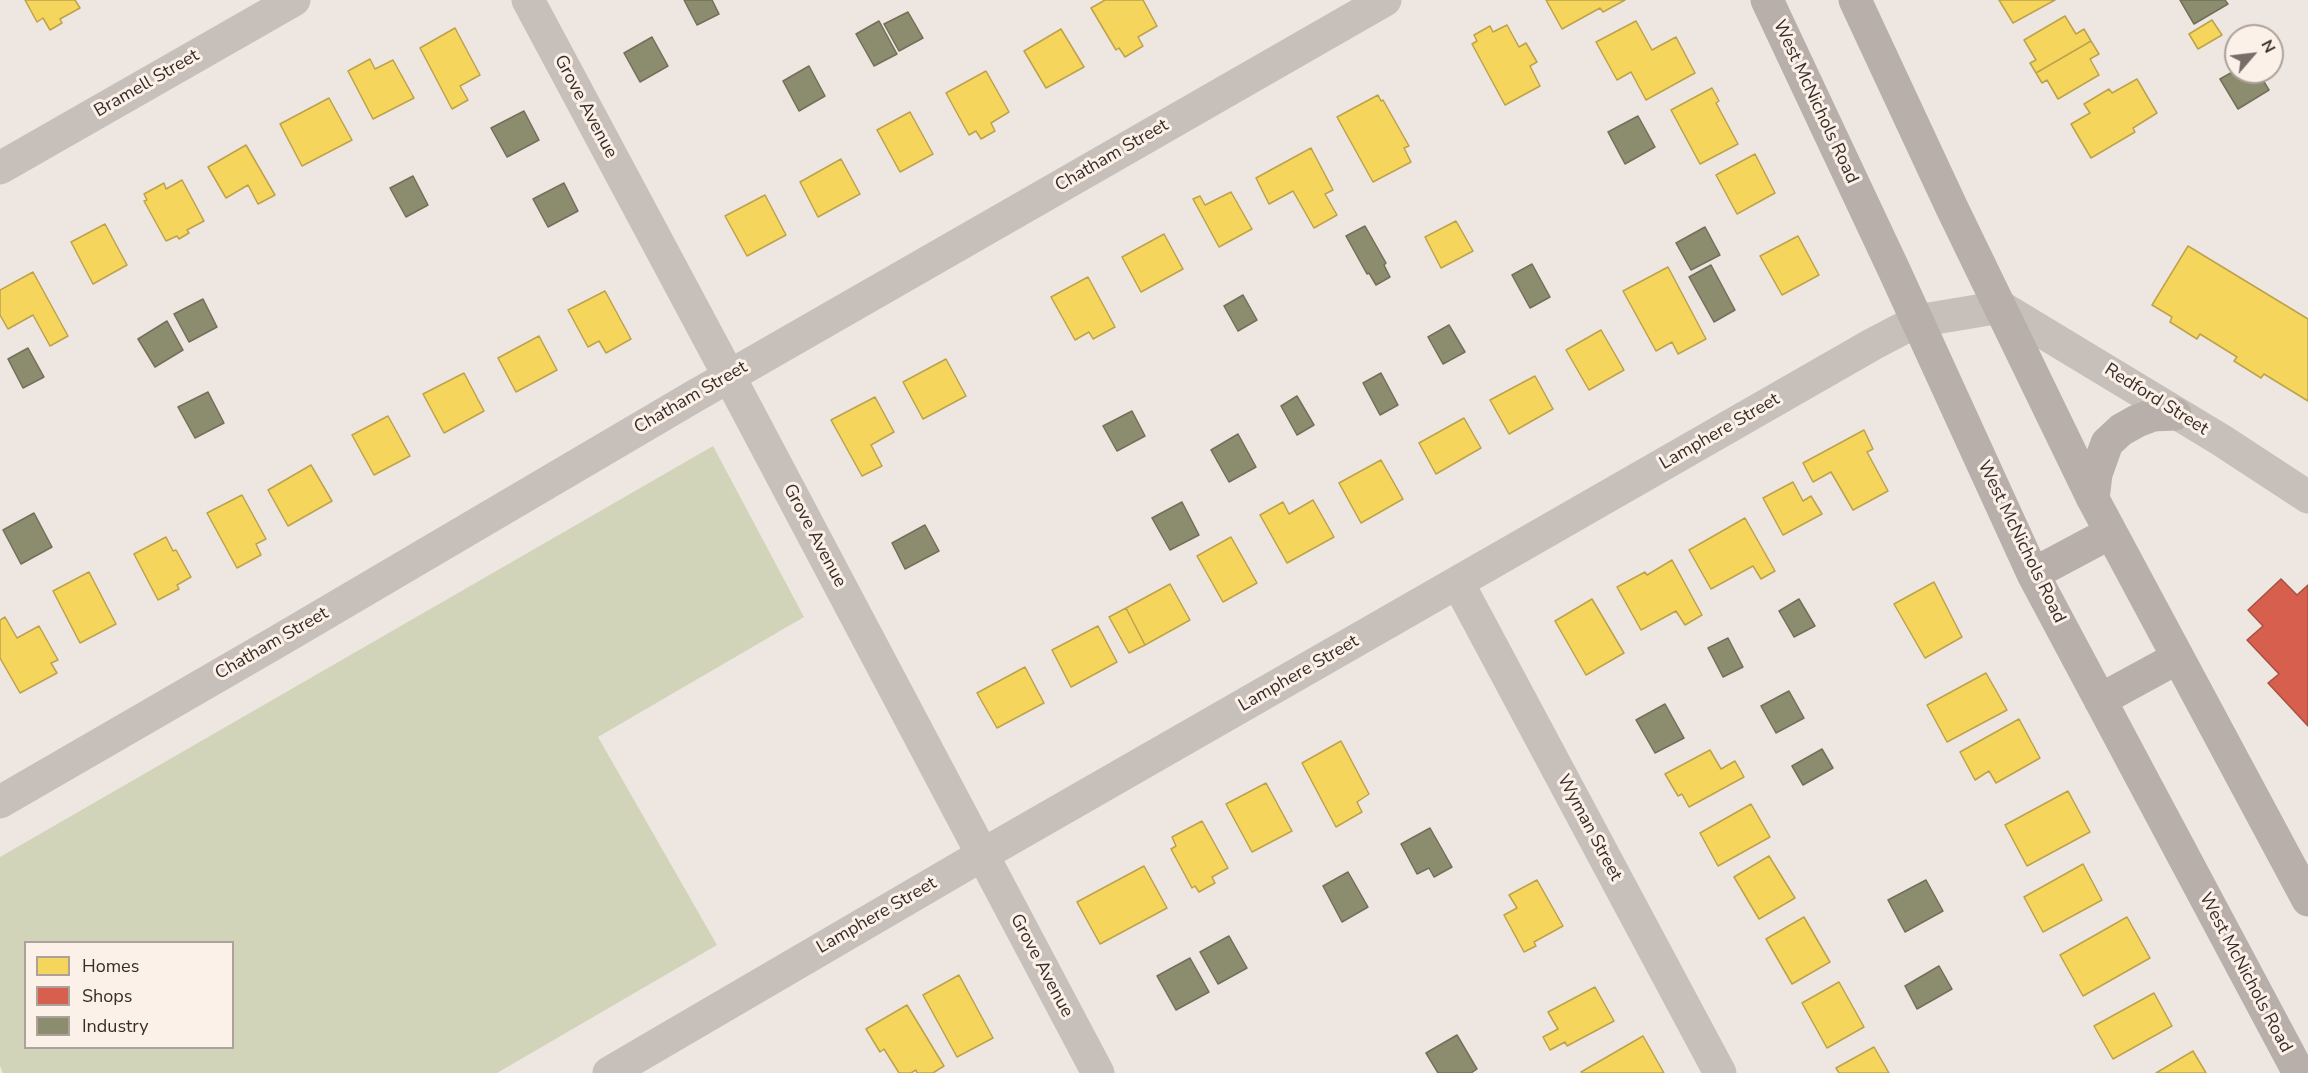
<!DOCTYPE html>
<style>
body{margin:0}
#map{position:relative;width:2308px;height:1073px;overflow:hidden;background:#eee7e1;font-family:"Nunito Sans",sans-serif}
canvas{display:block}
.legend{position:absolute;left:24px;top:941px;width:210px;height:108px;box-sizing:border-box;background:#fbf1e8;border:2px solid #ada29b;margin:0;padding:8px 10px;list-style:none;font-size:18px;color:#392c27}
.legend li{display:flex;align-items:center;gap:12px;height:30px}
.legend b{width:30px;border:2px solid #ada29b}
.north{position:absolute;left:2224px;top:24px;width:60px;height:60px;box-sizing:border-box;background:#fbf1e8;border:2px solid #ada29b;border-radius:50%;rotate:62deg;font-size:16px;font-weight:700;line-height:24px;text-align:center;color:#392c27}
.north::after{content:'';display:block;margin:auto;width:21px;height:27px;background:#786d68;clip-path:polygon(50% 0,100% 100%,50% 72%,0 100%)}
</style>
<div id="map">
<canvas width="2308" height="1073"></canvas>
<ul class="legend">
<li><b style="height:16px;background:#f6d55c"></b>Homes</li>
<li><b style="height:16px;background:#d6604d"></b>Shops</li>
<li><b style="height:16px;background:#8c8c6e"></b>Industry</li>
</ul>
<div class="north">N</div>
</div>
<script>
const g = document.querySelector('canvas').getContext('2d');
g.lineJoin = 'round';
function paint(path, color) { g.fillStyle = color; g.fill(path, 'evenodd'); }
const poly = rows => new Path2D(rows.map(r => 'M' + r).join(''));
function trace(path, color, width, dash) { g.strokeStyle = color; g.lineWidth = width; g.lineCap = dash ? 'butt' : 'round'; g.setLineDash(dash || []); g.stroke(path); }
function drawText(font, color, halo, rows, align = 'center') {
  g.font = font + ' "Nunito Sans",sans-serif'; g.lineWidth = 6; g.setLineDash([]); g.textBaseline = 'middle'; g.strokeStyle = halo; g.fillStyle = color; for (const [text, x, y, turn = 0] of rows) {
    g.save(); g.translate(x, y); g.rotate((+turn || 0) * Math.PI / 180); g.textAlign = isNaN(turn) ? turn : align; if (halo) g.strokeText(text, 0, 0); g.fillText(text, 0, 0); g.restore();
  }
}
paint(poly([
 [713,446,804,617,598,737,717,945,497,1073,3,1073,0,1066,0,857],
 [26,942,232,942,232,1048,26,1048]
]), '#d1d4b9');
const homes = poly([
 [25,0,75,0,80,8,60,19,62,23,50,30,43,18,37,22,25,0],
 [1105,0,1143,0,1157,26,1138,37,1143,46,1125,57,1119,48,1116,50,1091,8,1105,0],
 [1546,0,1625,0,1603,12,1600,8,1562,29,1546,0],
 [1999,0,2055,0,2013,23,1999,0],
 [2065,16,2076,34,2084,29,2091,41,2036,73,2030,63,2036,60,2024,40,2065,16],
 [2212,20,2222,35,2198,49,2189,34,2212,20],
 [1636,21,1652,50,1676,37,1695,73,1646,100,1631,72,1617,80,1596,42,1636,21],
 [1507,25,1519,47,1526,43,1537,62,1530,66,1540,86,1505,105,1472,44,1477,41,1474,35,1490,26,1493,32,1507,25],
 [455,28,480,75,460,86,468,100,452,109,420,48,455,28],
 [1061,29,1084,67,1046,88,1024,51,1061,29],
 [2091,41,2099,54,2090,59,2099,75,2058,99,2047,80,2042,83,2036,73,2091,41],
 [370,59,375,69,393,60,414,98,373,119,348,71,370,59],
 [986,71,1009,112,991,123,995,131,981,139,976,131,969,135,946,93,986,71],
 [2137,79,2157,113,2133,128,2135,132,2091,158,2071,124,2090,113,2084,104,2109,89,2112,93,2137,79],
 [1712,88,1719,101,1716,103,1738,144,1700,164,1671,110,1712,88],
 [1378,95,1381,101,1383,100,1409,146,1404,148,1411,162,1373,182,1337,117,1378,95],
 [329,98,352,140,302,166,280,124,329,98],
 [910,112,933,154,900,172,877,130,910,112],
 [246,145,275,195,258,204,248,185,226,198,208,167,246,145],
 [1311,148,1333,190,1325,194,1337,215,1314,228,1293,191,1269,204,1256,178,1311,148],
 [1755,154,1775,193,1737,214,1716,175,1755,154],
 [841,159,860,194,818,217,800,182,841,159],
 [182,180,204,221,187,230,189,233,179,239,177,236,166,241,144,201,147,200,144,194,164,183,166,189,182,180],
 [1231,192,1252,229,1219,247,1193,199,1200,196,1205,205,1231,192],
 [765,195,786,235,747,256,725,216,765,195],
 [1456,221,1473,251,1441,268,1425,237,1456,221],
 [105,224,127,265,93,284,71,242,105,224],
 [1164,234,1183,269,1141,292,1122,257,1164,234],
 [1798,236,1819,275,1782,295,1760,256,1798,236],
 [2188,246,2308,319,2308,401,2264,374,2261,378,2234,361,2237,357,2200,334,2197,339,2170,322,2172,317,2152,305,2188,246],
 [1668,267,1706,339,1678,354,1672,342,1656,351,1623,291,1668,267],
 [33,272,68,336,50,346,33,315,8,329,0,315,0,290,33,272],
 [1088,277,1115,327,1093,339,1089,332,1075,340,1051,297,1088,277],
 [605,291,631,339,606,353,599,341,588,347,568,310,605,291],
 [1601,330,1624,370,1589,390,1566,350,1601,330],
 [539,336,557,370,516,392,498,358,539,336],
 [946,359,966,396,923,419,903,382,946,359],
 [464,373,484,411,444,433,423,394,464,373],
 [1535,376,1553,409,1509,434,1490,400,1535,376],
 [875,397,894,432,871,445,882,466,862,476,831,420,875,397],
 [388,416,410,456,374,475,352,435,388,416],
 [1464,418,1481,448,1436,474,1419,443,1464,418],
 [1864,430,1873,449,1867,452,1888,491,1853,510,1831,472,1813,482,1803,463,1864,430],
 [1381,460,1403,499,1361,523,1339,483,1381,460],
 [311,465,332,501,288,526,268,490,311,465],
 [1793,482,1803,501,1811,496,1822,514,1783,535,1763,498,1793,482],
 [242,495,266,539,256,544,261,555,237,568,207,513,242,495],
 [1313,500,1334,537,1287,563,1260,515,1283,502,1289,514,1313,500],
 [1745,518,1775,571,1761,579,1753,566,1711,589,1689,550,1745,518],
 [166,537,173,551,176,550,191,577,177,585,179,589,158,600,134,554,166,537],
 [1231,537,1257,583,1223,602,1197,556,1231,537],
 [1672,560,1702,615,1685,625,1676,611,1641,630,1617,587,1645,572,1647,575,1672,560],
 [89,572,116,624,80,643,53,591,89,572],
 [1934,582,1962,637,1925,658,1894,604,1934,582],
 [1170,584,1190,620,1145,645,1126,608,1170,584],
 [1592,599,1624,653,1586,675,1555,621,1592,599],
 [1126,608,1145,645,1129,653,1109,617,1126,608],
 [5,617,17,638,39,626,58,660,51,663,57,673,20,693,0,658,0,620,5,617],
 [1098,626,1117,662,1071,687,1052,650,1098,626],
 [1025,667,1044,703,997,728,977,693,1025,667],
 [1986,673,2007,710,1947,742,1927,705,1986,673],
 [2019,719,2040,758,1996,783,1989,771,1975,780,1960,752,2019,719],
 [1341,741,1369,794,1357,802,1362,812,1336,827,1302,763,1341,741],
 [1710,750,1721,769,1735,761,1744,777,1689,807,1682,794,1678,796,1665,774,1710,750],
 [1266,783,1292,831,1252,852,1226,804,1266,783],
 [2068,791,2090,832,2027,866,2005,825,2068,791],
 [1751,804,1770,837,1718,866,1700,833,1751,804],
 [1202,821,1228,868,1212,877,1215,883,1199,892,1195,886,1192,888,1171,849,1176,846,1172,837,1202,821],
 [1769,856,1795,898,1759,919,1734,877,1769,856],
 [2083,864,2102,900,2043,932,2024,897,2083,864],
 [1144,866,1167,908,1100,944,1077,902,1144,866],
 [1537,880,1563,926,1534,942,1536,946,1524,952,1504,915,1517,908,1509,895,1537,880],
 [1804,917,1830,962,1792,984,1766,939,1804,917],
 [2127,917,2150,958,2083,996,2060,955,2127,917],
 [959,975,993,1038,957,1057,923,995,959,975],
 [1839,982,1864,1027,1827,1048,1802,1003,1839,982],
 [1595,987,1614,1021,1567,1046,1565,1042,1550,1050,1543,1037,1558,1029,1548,1012,1595,987],
 [2154,993,2172,1026,2113,1059,2094,1026,2154,993],
 [907,1005,944,1066,933,1073,917,1073,916,1070,911,1073,899,1073,884,1049,880,1052,866,1029,907,1005],
 [1643,1036,1664,1073,1582,1073,1581,1072,1643,1036],
 [1874,1047,1889,1073,1839,1073,1836,1068,1874,1047],
 [2193,1051,2206,1073,2156,1073,2193,1051]
]);
paint(homes, '#f6d55c');
trace(homes, '#bda24c', 1.5);
const shops = poly([
 [2281,579,2297,595,2308,585,2308,726,2268,683,2279,674,2247,640,2263,626,2248,610,2281,579]
]);
paint(shops, '#d6604d');
trace(shops, '#a75042', 1.5);
const industry = poly([
 [684,0,712,0,719,14,697,25,684,0],
 [2180,0,2225,0,2228,4,2194,24,2180,0],
 [908,12,923,38,899,51,884,24,908,12],
 [879,21,897,54,874,66,856,34,879,21],
 [652,37,668,66,640,82,624,53,652,37],
 [809,66,825,96,799,111,783,81,809,66],
 [2236,70,2236,72,2258,72,2269,90,2238,109,2220,79,2236,70],
 [524,111,539,140,507,157,491,128,524,111],
 [1638,116,1655,147,1625,164,1608,132,1638,116],
 [413,176,428,205,406,217,390,188,413,176],
 [564,183,578,211,548,227,533,199,564,183],
 [1365,226,1386,263,1384,265,1390,277,1376,285,1369,273,1367,274,1346,236,1365,226],
 [1705,227,1720,255,1691,270,1676,243,1705,227],
 [1532,264,1550,297,1530,308,1512,275,1532,264],
 [1711,265,1735,310,1714,322,1689,277,1711,265],
 [1243,295,1257,320,1238,331,1224,306,1243,295],
 [203,299,217,327,189,342,174,314,203,299],
 [167,321,183,350,155,367,138,339,167,321],
 [1449,325,1465,352,1443,364,1428,337,1449,325],
 [28,348,44,377,23,388,8,359,28,348],
 [1381,373,1398,405,1380,415,1363,383,1381,373],
 [208,392,224,423,195,438,178,407,208,392],
 [1297,396,1314,425,1297,435,1281,406,1297,396],
 [1132,411,1145,436,1117,451,1103,426,1132,411],
 [1238,434,1256,467,1229,482,1211,450,1238,434],
 [1182,502,1199,535,1170,550,1152,518,1182,502],
 [34,513,52,547,21,564,3,530,34,513],
 [925,525,939,551,905,569,892,543,925,525],
 [1799,599,1815,626,1794,637,1779,611,1799,599],
 [1728,638,1743,667,1723,677,1708,648,1728,638],
 [1789,691,1804,718,1776,733,1761,706,1789,691],
 [1665,704,1684,738,1655,753,1636,720,1665,704],
 [1822,749,1833,768,1803,785,1792,766,1822,749],
 [1430,828,1452,867,1434,877,1429,868,1417,874,1401,844,1430,828],
 [1348,872,1368,907,1342,922,1323,886,1348,872],
 [1926,880,1943,911,1905,932,1888,900,1926,880],
 [1229,936,1247,968,1218,984,1200,952,1229,936],
 [1190,958,1209,992,1176,1010,1157,976,1190,958],
 [1939,966,1952,989,1917,1009,1905,986,1939,966],
 [1457,1035,1477,1069,1471,1073,1438,1073,1426,1053,1457,1035]
]);
paint(industry, '#8c8c6e');
trace(industry, '#736f59', 1.5);
trace(poly([
 [528,0,729,376,1098,1073],
 [0,168,294,0],
 [1458,583,1720,1073],
 [0,802,280,640,693,397,1385,0],
 [609,1073,982,855,1873,344,1917,321,2001,307,2221,440,2308,497]
]), '#c7bfba', 33);
trace(poly([
 [1767,0,1894,270,2033,574,2299,1073],
 [1855,0,1951,206,2093,499,2308,900],
 [2093,499,2096,474,2107,443,2121,430,2137,421,2153,415,2175,414],
 [2033,574,2110,533],
 [2100,700,2177,658]
]), '#b8afaa', 33);
drawText('18px', '#392c27', '#fbf1e8', [
 ["Bramell Street",147,84,-30],
 ["West McNichols Road",1815,102,65],
 ["Grove Avenue",585,107,62],
 ["Chatham Street",1112,156,-30],
 ["Chatham Street",691,398,-30],
 ["Redford Street",2156,400,32],
 ["Lamphere Street",1720,432,-30],
 ["Grove Avenue",814,536,62],
 ["West McNichols Road",2021,542,64],
 ["Chatham Street",272,644,-30],
 ["Lamphere Street",1299,674,-30],
 ["Wyman Street",1589,828,62],
 ["Lamphere Street",877,916,-30],
 ["Grove Avenue",1041,966,62],
 ["West McNichols Road",2245,973,62]
]);
</script>
